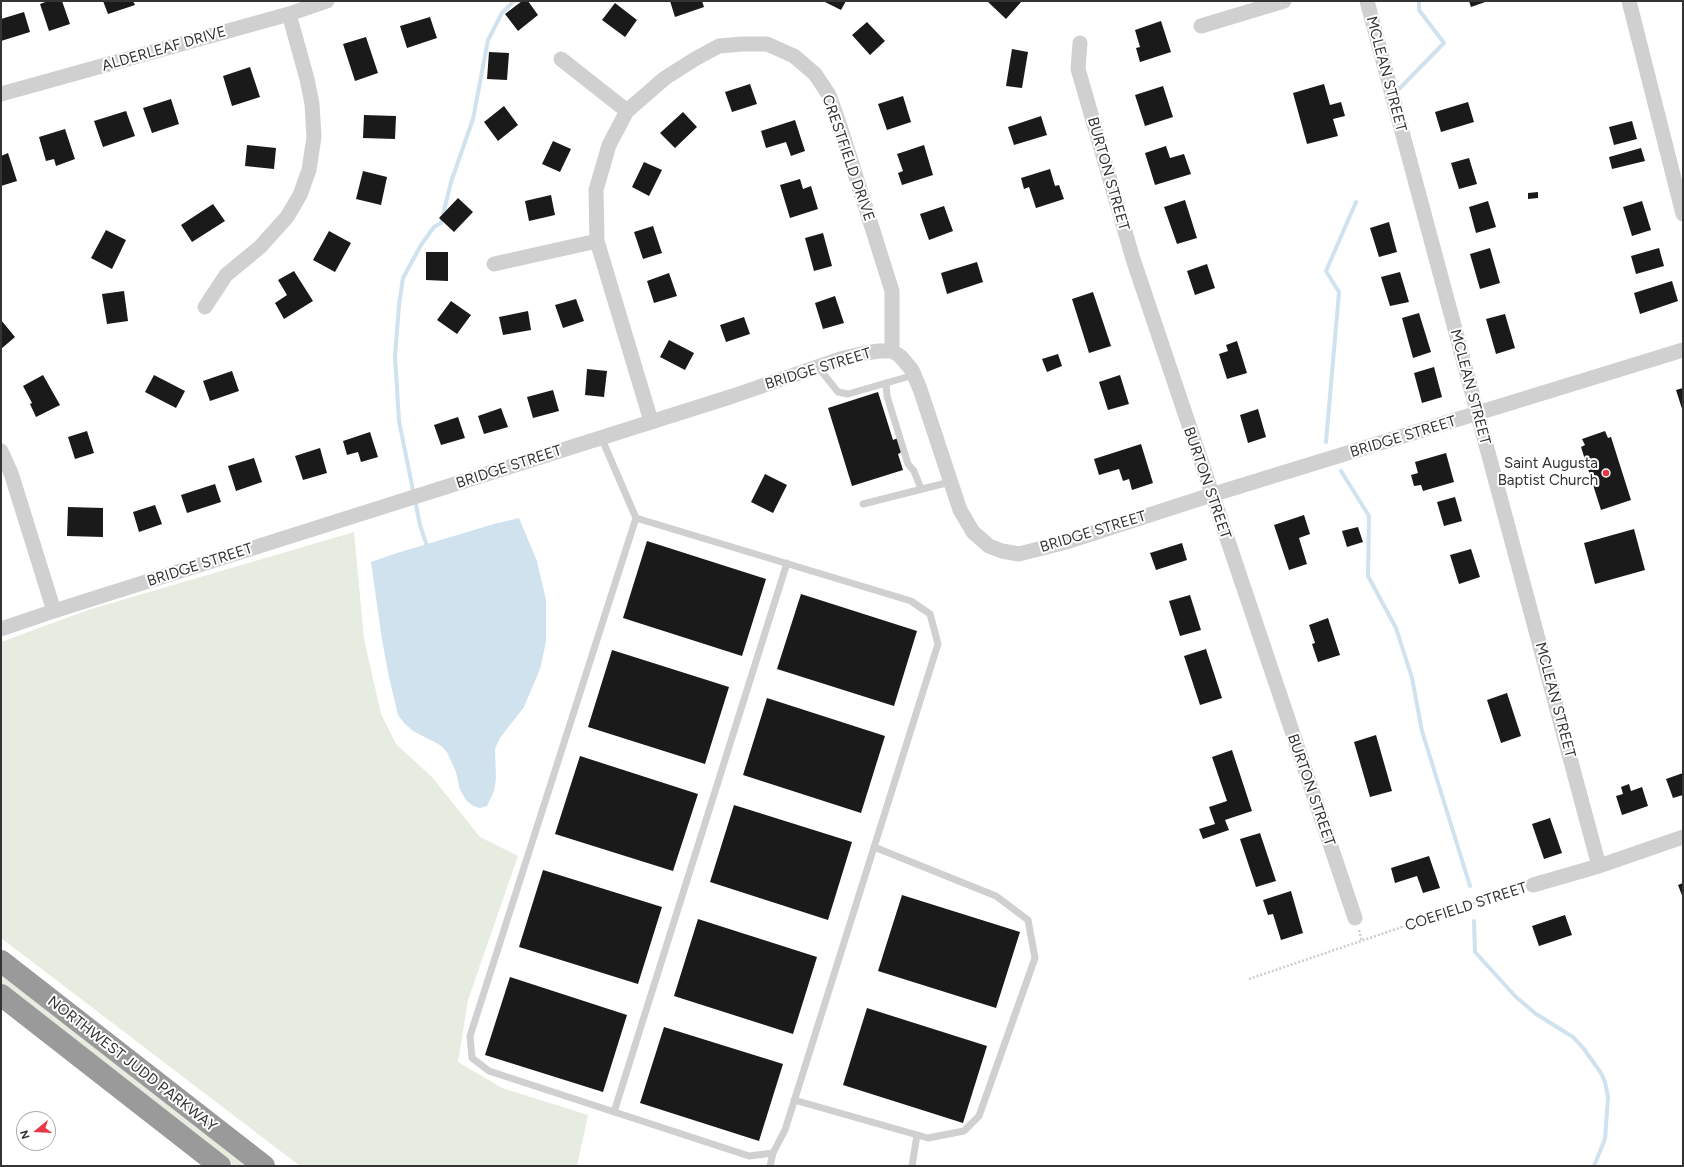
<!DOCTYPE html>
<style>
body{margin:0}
#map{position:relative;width:1684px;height:1167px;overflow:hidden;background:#fff;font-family:Figtree,sans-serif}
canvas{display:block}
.frame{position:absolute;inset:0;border:2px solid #333;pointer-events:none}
.north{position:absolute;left:16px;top:1111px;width:40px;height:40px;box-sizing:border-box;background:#fff;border:1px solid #adadad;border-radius:50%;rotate:252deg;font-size:11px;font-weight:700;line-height:16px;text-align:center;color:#333}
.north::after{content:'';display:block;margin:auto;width:14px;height:18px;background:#e63946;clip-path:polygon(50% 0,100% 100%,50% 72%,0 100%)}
</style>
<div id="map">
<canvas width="1684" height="1167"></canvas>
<div class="frame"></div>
<div class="north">N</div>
</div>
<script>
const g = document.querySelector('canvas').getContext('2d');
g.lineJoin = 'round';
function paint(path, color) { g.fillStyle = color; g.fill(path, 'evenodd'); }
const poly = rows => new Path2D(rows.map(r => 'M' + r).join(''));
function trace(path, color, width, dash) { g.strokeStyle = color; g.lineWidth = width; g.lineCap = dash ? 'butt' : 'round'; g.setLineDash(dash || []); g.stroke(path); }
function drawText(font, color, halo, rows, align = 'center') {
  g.font = font + ' Figtree,sans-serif'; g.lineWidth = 4; g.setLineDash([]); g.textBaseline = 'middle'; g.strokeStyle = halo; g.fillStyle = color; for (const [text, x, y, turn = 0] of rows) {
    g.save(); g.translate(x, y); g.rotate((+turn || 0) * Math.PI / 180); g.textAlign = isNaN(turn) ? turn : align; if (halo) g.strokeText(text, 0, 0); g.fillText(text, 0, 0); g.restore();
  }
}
paint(poly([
 [354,532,364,639,381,714,396,744,432,777,480,837,518,856,468,1000,458,1062,502,1088,588,1115,577,1166,300,1166,1,938,1,642,88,610],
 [1,973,250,1166,234,1166,1,984]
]), '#e6ecdf');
paint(poly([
 [519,518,537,561,546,600,546,642,540,669,524,707,500,738,495,749,496,779,494,791,487,806,480,808,473,806,466,800,460,790,456,772,447,752,440,745,413,731,404,723,398,715,389,677,382,640,371,562,397,553,494,524]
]), '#cfe2ee');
trace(poly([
 [1399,89,1444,43,1419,10,1419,1],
 [1326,442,1339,292,1326,271,1356,202],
 [1341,471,1369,516,1368,576,1396,628,1412,678,1422,731,1470,886],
 [428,549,420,525,399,421,395,356,399,305,403,278,421,245,434,227,441,223,451,182,473,119,488,40,502,13,514,1],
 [1474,921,1475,952,1516,997,1536,1014,1573,1037,1584,1049,1601,1073,1605,1082,1608,1097,1605,1139,1594,1166]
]), '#cfe2ee', 4);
paint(poly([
 [48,1,62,1,70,24,49,31,40,4],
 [103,1,133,1,135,5,108,14],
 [522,1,528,1,538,15,518,31,505,14],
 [670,1,702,1,704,7,675,17],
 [823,1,846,1,841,10],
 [987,1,1022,1,1006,19],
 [1469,1,1488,1,1471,7],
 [615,3,637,20,625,37,602,20],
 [24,12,30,32,1,41,1,19],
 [430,17,437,38,407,48,400,26],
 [1161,21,1171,52,1140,62,1136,48,1140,47,1135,30],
 [867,22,885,41,870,55,852,35],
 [366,37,378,73,355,81,343,44],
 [1012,49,1028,52,1022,88,1006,86],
 [489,52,509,53,507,80,487,79],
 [250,67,260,97,232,106,223,76],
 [750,84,757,104,732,112,725,92],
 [1324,84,1330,105,1341,102,1345,116,1333,119,1338,136,1307,144,1293,93],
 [1163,86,1173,117,1145,126,1135,95],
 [903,96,911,122,887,130,878,104],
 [171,99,179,124,152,133,143,108],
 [1468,102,1474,122,1441,132,1435,112],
 [504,106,518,125,498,141,484,122],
 [126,111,135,136,103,147,94,121],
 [683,112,697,127,675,148,660,133],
 [364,115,396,116,395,139,363,138],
 [1041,116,1047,135,1014,145,1008,127],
 [795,120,805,151,791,156,786,142,766,148,761,131],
 [1632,121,1637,139,1614,145,1609,127],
 [65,129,75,159,56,166,54,159,46,161,39,137],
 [553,141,571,149,560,172,542,164],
 [247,145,276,148,274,169,245,166],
 [924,145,933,175,902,185,898,173,903,171,897,154],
 [1166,146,1170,158,1184,154,1191,174,1155,185,1145,153],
 [1641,148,1645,161,1612,169,1609,157],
 [8,153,17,181,1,186,1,156],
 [1469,158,1477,184,1459,189,1451,163],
 [644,162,662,170,649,196,632,187],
 [1050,169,1055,186,1059,185,1064,199,1036,208,1029,187,1024,189,1021,178],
 [363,171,387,177,381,205,356,199],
 [800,179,803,189,811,186,818,209,790,218,780,185],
 [1538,192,1538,198,1528,199,1528,193],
 [551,195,555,215,529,221,525,201],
 [458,198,473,212,454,232,439,218],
 [1185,200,1197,238,1177,244,1164,207],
 [1488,201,1496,227,1476,233,1469,207],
 [1642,201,1651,230,1632,236,1623,207],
 [213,204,225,221,192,242,181,225],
 [944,206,953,231,929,240,920,214],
 [1389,222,1397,252,1379,257,1370,228],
 [653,226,662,253,643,259,634,232],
 [106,230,126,240,112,269,91,258],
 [329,231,351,243,335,272,313,260],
 [823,233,832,266,814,271,805,238],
 [1490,248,1500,283,1480,289,1470,254],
 [1659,248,1664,266,1636,274,1631,256],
 [426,252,448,252,448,281,426,280],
 [977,262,983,282,947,294,941,273],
 [1207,264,1215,288,1195,295,1187,271],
 [294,271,313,301,284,319,275,303,287,295,278,280],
 [1400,272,1409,302,1390,306,1381,277],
 [669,273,677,296,654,303,647,281],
 [1672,281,1678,301,1640,314,1634,293],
 [124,291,128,321,107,324,102,294],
 [1093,292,1111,346,1089,353,1072,299],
 [835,296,844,323,823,329,815,303],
 [576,299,584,321,563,328,555,305],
 [451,301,471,315,457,334,437,320],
 [528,311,531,330,503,335,499,317],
 [1419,313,1431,352,1413,358,1402,318],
 [1505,314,1515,348,1496,354,1486,319],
 [744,317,750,334,726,342,720,325],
 [1,320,15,337,1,349],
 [669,340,694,353,685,370,660,357],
 [1237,341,1247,373,1227,379,1219,354,1228,351,1226,345],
 [1058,354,1062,366,1047,372,1042,359],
 [1434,367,1442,397,1422,403,1414,373],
 [587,369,607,371,604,397,585,395],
 [232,371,239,391,210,401,203,381],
 [43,375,60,405,36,417,30,404,32,403,23,386],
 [154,375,185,391,176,408,145,392],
 [1120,375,1129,404,1108,410,1099,382],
 [1683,388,1683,412,1676,390],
 [553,390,559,411,533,418,527,397],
 [878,392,893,440,898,438,902,452,898,454,903,470,852,486,828,408],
 [501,408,508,427,484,434,478,416],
 [1258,409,1266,437,1248,443,1240,415],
 [458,417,465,438,441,445,434,425],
 [87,431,94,453,75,459,68,437],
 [1605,431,1608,438,1611,437,1631,500,1601,510,1581,447,1585,445,1582,439],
 [370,432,378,457,361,462,358,452,347,455,343,441],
 [1141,444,1153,483,1132,490,1129,479,1123,481,1119,469,1099,475,1094,459],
 [320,448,327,473,303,480,295,456],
 [1446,453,1454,482,1423,491,1421,485,1414,486,1411,475,1418,473,1415,462],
 [254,458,262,482,236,491,228,466],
 [765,474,787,485,773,513,751,502],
 [215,484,221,502,187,513,181,495],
 [1455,497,1462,521,1444,526,1437,502],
 [155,505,162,524,139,532,133,512],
 [68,507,103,508,103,537,67,536],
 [1304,515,1310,534,1299,538,1307,564,1289,570,1274,525],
 [1358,527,1363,542,1347,547,1342,531],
 [1634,529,1645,570,1595,584,1584,543],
 [647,541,766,579,742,656,623,618],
 [1182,543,1187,560,1156,570,1150,553],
 [1471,549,1480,577,1459,584,1450,555],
 [801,594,917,631,894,706,777,669],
 [1190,595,1201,630,1180,636,1169,601],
 [1328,618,1340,655,1318,662,1312,644,1315,643,1309,625],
 [1206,649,1222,698,1200,705,1184,656],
 [612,650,729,687,705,764,588,727],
 [1507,693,1521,736,1501,743,1487,700],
 [767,698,885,736,861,813,743,775],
 [1376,735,1392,791,1370,797,1354,742],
 [1232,750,1252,811,1225,820,1229,830,1203,839,1199,829,1215,824,1209,807,1227,801,1212,757],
 [580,756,698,794,673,871,555,834],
 [1683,773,1683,795,1673,798,1666,779],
 [1629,784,1631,791,1642,787,1648,806,1622,815,1616,796,1623,794,1621,787],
 [734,805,852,842,828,920,710,882],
 [1550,818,1562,853,1544,859,1532,824],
 [1260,833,1276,881,1256,887,1240,839],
 [1429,856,1440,888,1423,893,1417,876,1395,883,1391,868],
 [543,870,662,907,638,984,519,947],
 [1683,883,1683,898,1678,885],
 [1291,891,1303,933,1281,940,1273,914,1268,915,1263,900],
 [902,895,1020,932,996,1008,878,971],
 [1565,915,1572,935,1539,946,1532,926],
 [698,919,817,957,793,1034,674,996],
 [510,977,627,1015,603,1092,485,1055],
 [867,1008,987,1046,963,1123,843,1085],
 [664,1027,783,1064,759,1141,640,1103]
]), '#1a1a1a');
trace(poly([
 [1359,930,1362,941],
 [1249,979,1461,907,1521,889]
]), '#cdcdcd', 2.5, [2, 2]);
trace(poly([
 [818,367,838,392,848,394,914,375],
 [886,383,887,396,908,464,914,471,921,489],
 [601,437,636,518,470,1036,472,1058,489,1071,749,1156,773,1153,785,1130,938,644,930,614,911,601,636,518],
 [863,504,950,482],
 [794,1100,928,1138,964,1131,979,1116,1035,958,1028,920,996,896,874,847],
 [614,1112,787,563],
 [770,1166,773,1153],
 [912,1166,917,1135]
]), '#d0d0d0', 7);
trace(poly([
 [1367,1,1599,866],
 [1629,1,1683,214],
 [1201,26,1284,1],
 [1080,43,1078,69,1133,259,1355,918],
 [561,59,627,111],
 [1,94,289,14,327,1],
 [494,264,597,241],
 [205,307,226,275,260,247,287,217,300,195,309,170,314,137,312,104,307,79,289,14],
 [651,421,597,241,596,190,609,145,627,111,665,78,695,59,719,46,742,44,767,44,794,56,815,74,829,95,840,126,892,291,892,351],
 [1,451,11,473,54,611],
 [1,629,54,611,733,396,840,359,865,353,879,351,892,351,900,356,912,370,920,389,960,510,973,532,989,546,1002,551,1019,554,1066,542,1211,495,1683,350],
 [1533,885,1599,866,1683,837]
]), '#d0d0d0', 15);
trace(poly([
 [1,961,264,1166],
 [1,995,220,1166]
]), '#9a9a9a', 22);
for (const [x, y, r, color] of [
 [1606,473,4,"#e63946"]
]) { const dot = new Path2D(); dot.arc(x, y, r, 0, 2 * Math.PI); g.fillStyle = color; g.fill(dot); trace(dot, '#fff', 1.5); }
drawText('15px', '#333', '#fff', [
 ["ALDERLEAF DRIVE",164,49,-16],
 ["MCLEAN STREET",1386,74,75],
 ["CRESTFIELD DRIVE",848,158,71],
 ["BURTON STREET",1108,174,74],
 ["BRIDGE STREET",818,369,-17],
 ["MCLEAN STREET",1470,387,75],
 ["BRIDGE STREET",1403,437,-17],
 ["BRIDGE STREET",509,467,-18],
 ["BURTON STREET",1207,483,71],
 ["BRIDGE STREET",1093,532,-17],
 ["BRIDGE STREET",200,565,-18],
 ["MCLEAN STREET",1555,700,75],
 ["BURTON STREET",1311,790,71],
 ["COEFIELD STREET",1466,907,-18],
 ["NORTHWEST JUDD PARKWAY",132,1064,38]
]);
drawText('15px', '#333', '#fff', [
 ["Saint Augusta",1598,464],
 ["Baptist Church",1598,481]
], 'right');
</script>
